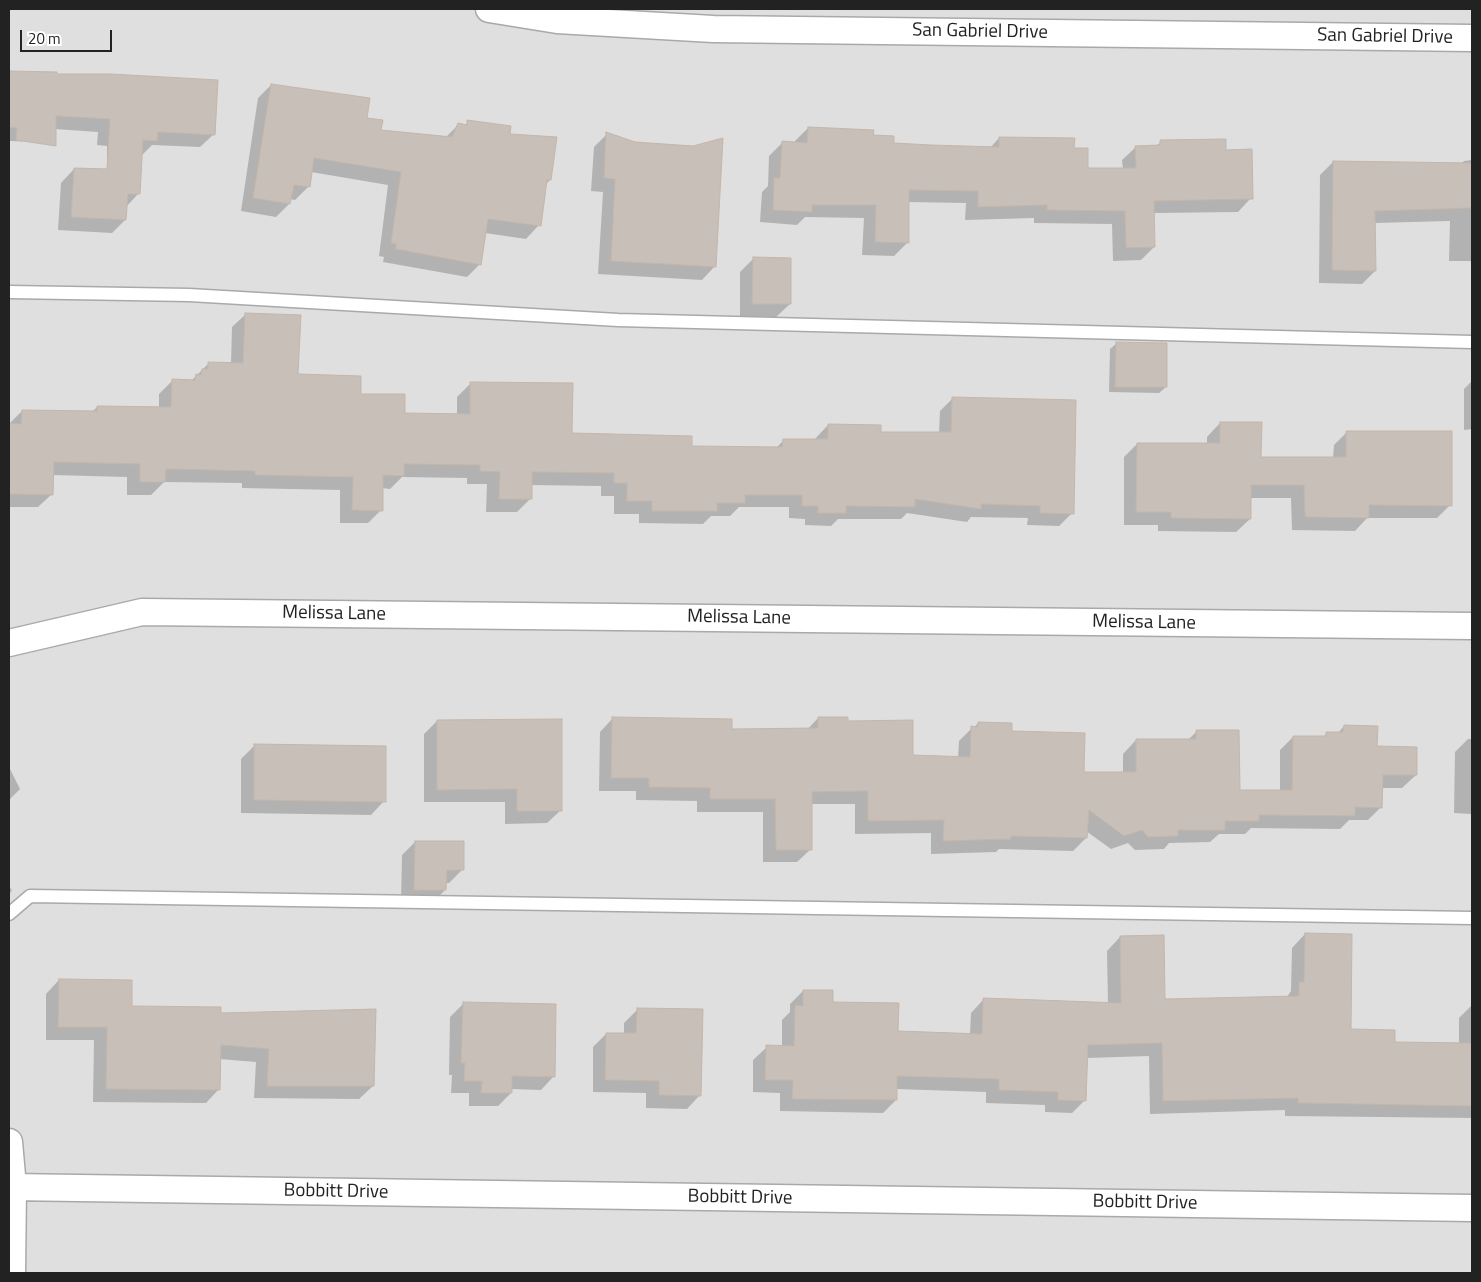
<!DOCTYPE html>
<style>
body{margin:0}
#map{position:relative;width:1481px;height:1282px;overflow:hidden;background:#f2efe9;font-family:"Titillium Web",sans-serif}
canvas{display:block}
.frame{position:absolute;inset:0;border:10px solid #222;pointer-events:none}
.scale{position:absolute;left:20px;top:30px;width:92px;height:22px;box-sizing:border-box;border:2px solid #222;border-top:0;padding-left:6px;font-size:15px;line-height:18px;white-space:nowrap;color:#222;-webkit-text-stroke:4px #fff;paint-order:stroke}
</style>
<div id="map">
<canvas width="1481" height="1282"></canvas>
<div class="frame"></div>
<div class="scale">20 m</div>
</div>
<script>
const g = document.querySelector('canvas').getContext('2d');
g.lineJoin = 'round';
function paint(path, color) { g.fillStyle = color; g.fill(path, 'evenodd'); }
const poly = rows => new Path2D(rows.map(r => 'M' + r).join(''));
function trace(path, color, width, dash) { g.strokeStyle = color; g.lineWidth = width; g.lineCap = dash ? 'butt' : 'round'; g.setLineDash(dash || []); g.stroke(path); }
function drawText(font, color, halo, rows, align = 'center') {
  g.font = font + ' "Titillium Web",sans-serif'; g.lineWidth = 4.5; g.setLineDash([]); g.textBaseline = 'middle'; g.strokeStyle = halo; g.fillStyle = color; for (const [text, x, y, turn = 0] of rows) {
    g.save(); g.translate(x, y); g.rotate((+turn || 0) * Math.PI / 180); g.textAlign = isNaN(turn) ? turn : align; if (halo) g.strokeText(text, 0, 0); g.fillText(text, 0, 0); g.restore();
  }
}
paint(poly([
 [9,9,1472,9,1472,1273,9,1273]
]), '#e0dfdf');
paint(poly([
 [9,72,56,73,56,75,214,134,200,147,152,145,143,154,141,154,138,194,126,207,125,220,112,233,58,230,61,183,74,169,107,170,107,146,97,145,98,132,55,129,42,142,9,141],
 [271,85,365,119,380,131,446,137,458,125,464,126,468,122,509,135,550,180,545,185,539,225,526,239,485,233,480,264,467,277,383,262,384,257,379,256,388,185,311,172,308,187,295,200,290,199,289,204,276,217,241,211,258,98],
 [808,128,872,136,892,144,990,148,999,138,1073,149,1086,169,1123,169,1122,160,1136,147,1156,146,1161,142,1225,151,1251,198,1238,212,1153,213,1154,247,1141,260,1113,261,1112,224,1034,223,1034,218,965,220,966,203,908,202,907,243,894,256,862,255,864,218,805,217,797,225,760,222,762,192,768,186,769,156,782,143,795,143,795,141],
 [607,134,715,266,702,280,598,274,603,192,591,191,594,147],
 [1472,160,1472,261,1449,261,1450,221,1374,223,1375,271,1362,284,1319,283,1320,175,1333,162,1461,164,1464,161],
 [754,258,790,304,776,317,740,316,740,272],
 [246,314,297,375,360,395,404,414,457,415,457,397,471,383,571,434,691,447,776,448,783,441,815,441,815,439,828,425,879,434,939,434,940,411,953,398,1072,513,1059,526,1027,525,1028,518,971,517,967,522,907,513,901,519,838,519,831,526,805,525,805,519,789,518,789,507,739,507,730,516,711,516,703,524,639,523,639,514,614,514,614,496,601,496,601,486,531,485,530,499,517,512,486,512,487,484,467,484,467,478,402,477,390,489,382,488,381,510,368,523,340,523,340,490,242,488,242,483,164,482,151,495,127,495,127,477,52,475,52,494,38,507,9,507,9,424,22,411,92,412,97,407,159,408,159,394,173,380,191,381,209,363,231,364,232,327],
 [1117,343,1166,387,1159,393,1109,392,1110,349],
 [1472,381,1472,429,1464,430,1464,389],
 [1220,423,1260,458,1333,458,1334,445,1347,432,1450,505,1437,518,1367,518,1355,531,1292,530,1291,498,1250,498,1250,519,1236,532,1158,531,1158,525,1124,525,1124,457,1137,444,1207,444,1207,437],
 [613,718,731,731,807,730,818,718,847,722,912,756,958,758,959,741,972,728,974,728,978,723,1011,732,1083,773,1123,773,1123,754,1136,740,1188,740,1197,731,1238,791,1280,791,1280,750,1293,737,1322,738,1327,733,1338,733,1344,726,1416,775,1402,788,1381,788,1381,807,1368,820,1349,820,1340,829,1251,828,1245,834,1219,834,1210,842,1169,843,1164,849,1135,850,1128,843,1111,849,1086,831,1086,838,1073,851,999,849,996,852,931,854,931,833,855,834,855,804,810,804,811,849,797,862,763,862,763,812,697,812,697,801,636,800,636,791,599,791,600,732],
 [437,721,561,810,547,823,505,824,505,802,424,802,424,734],
 [1468,739,1472,739,1472,814,1454,813,1455,752],
 [255,745,384,801,371,815,241,813,241,759],
 [9,767,20,789,9,800],
 [415,842,462,870,449,883,445,883,445,890,432,903,401,902,402,855],
 [9,887,12,890,9,895],
 [1305,934,1350,1031,1394,1043,1459,1044,1459,1018,1472,1005,1472,1118,1285,1116,1285,1110,1150,1114,1149,1056,1087,1058,1085,1100,1072,1113,1045,1112,1045,1105,986,1103,986,1092,896,1089,896,1100,883,1113,780,1111,780,1093,753,1092,753,1060,767,1047,782,1047,782,1020,790,1012,790,1004,803,991,897,1032,970,1035,971,1013,984,999,1108,1004,1107,951,1120,937,1164,1000,1287,997,1291,991,1292,948],
 [59,980,131,1007,220,1014,373,1086,359,1099,254,1098,256,1062,219,1059,219,1089,206,1103,93,1102,94,1040,46,1040,46,994],
 [463,1004,554,1076,541,1090,511,1089,511,1093,498,1106,469,1106,469,1093,451,1093,452,1075,449,1075,450,1017],
 [637,1010,700,1095,687,1109,646,1108,646,1093,593,1092,593,1047,606,1034,624,1035,624,1023]
]), '#0003');
const building = poly([
 [9,71,57,72,57,74,111,74,218,80,215,135,158,132,157,141,143,140,140,194,128,194,126,220,71,217,74,168,107,169,110,119,56,116,56,146,16,140,17,128,9,127,9,71],
 [271,84,370,98,367,118,383,120,381,130,452,137,458,123,467,125,467,120,511,126,510,134,557,137,551,180,547,180,541,226,488,219,481,265,396,249,396,244,391,243,401,172,314,158,310,187,294,185,290,204,253,198,271,84],
 [808,127,874,130,873,135,894,136,894,143,931,145,999,147,999,137,1075,138,1074,148,1088,148,1088,168,1136,168,1135,146,1160,145,1160,140,1226,139,1226,150,1252,149,1253,199,1154,201,1155,247,1126,248,1125,211,1047,210,1047,205,978,207,978,191,909,190,909,243,875,242,876,205,812,205,812,212,773,210,774,178,780,178,782,141,807,143,808,127],
 [606,132,635,142,693,146,723,138,716,267,611,261,615,179,604,178,606,132],
 [1333,161,1472,163,1472,208,1375,211,1376,271,1332,270,1333,161],
 [753,257,791,258,791,304,752,304,753,257],
 [245,313,301,315,298,374,361,376,361,394,405,394,405,413,470,414,470,382,573,383,572,433,692,436,692,446,782,447,783,439,828,439,828,424,881,425,881,432,951,432,952,397,1076,400,1074,514,1040,513,1040,506,981,504,981,509,915,499,915,507,846,506,846,513,818,513,818,506,802,506,802,495,745,495,745,503,717,503,717,511,652,511,652,501,627,501,627,483,614,483,614,473,532,472,532,499,499,499,500,472,480,471,480,465,404,464,404,476,383,475,383,511,352,510,353,477,255,475,255,471,166,469,165,482,140,482,140,464,54,462,53,495,9,494,9,423,21,424,22,410,97,411,97,406,171,407,172,379,195,380,196,374,201,375,202,369,208,369,208,362,243,363,245,313],
 [1116,342,1167,343,1167,387,1115,387,1116,342],
 [1220,422,1262,422,1261,457,1346,457,1346,431,1452,431,1452,506,1369,505,1369,518,1305,517,1304,485,1251,485,1251,519,1171,518,1171,512,1136,512,1137,443,1220,443,1220,422],
 [612,717,732,719,732,729,818,728,818,717,848,717,848,721,913,720,913,755,970,757,971,726,978,727,978,722,1012,723,1012,731,1085,733,1084,772,1136,772,1136,739,1196,739,1196,730,1239,730,1240,790,1292,790,1293,736,1326,736,1326,732,1343,732,1344,725,1378,726,1377,746,1417,747,1417,775,1383,775,1382,808,1355,807,1355,816,1259,815,1259,821,1225,821,1225,830,1178,830,1178,836,1148,837,1142,830,1124,836,1089,810,1087,838,1011,836,1011,839,943,841,944,820,868,821,868,791,812,792,812,850,776,850,775,799,710,799,710,788,649,787,649,778,611,778,612,717],
 [562,719,562,811,517,811,517,789,437,790,437,720,562,719],
 [254,744,386,746,386,802,254,800,254,744],
 [415,841,464,841,464,870,447,870,446,890,414,890,415,841],
 [1305,933,1352,934,1351,1029,1395,1030,1395,1042,1472,1043,1472,1106,1298,1103,1298,1098,1163,1101,1162,1043,1088,1045,1086,1101,1058,1100,1058,1092,999,1090,999,1079,897,1076,897,1100,792,1099,793,1080,765,1080,766,1045,794,1046,795,1005,803,1006,803,990,833,990,833,1002,899,1003,898,1031,982,1034,983,998,1121,1003,1120,936,1164,935,1165,999,1299,996,1299,982,1304,982,1305,933],
 [59,979,132,980,132,1006,221,1007,221,1013,376,1009,374,1086,267,1086,269,1049,221,1045,220,1090,106,1089,107,1027,58,1027,59,979],
 [463,1002,556,1004,555,1077,512,1076,512,1093,481,1093,482,1081,464,1081,465,1063,461,1063,463,1002],
 [637,1008,703,1009,701,1096,659,1095,659,1081,605,1080,606,1033,636,1033,637,1008]
]);
paint(building, '#c7bfb8');
trace(building, '#c4b6ab', 1);
const service = poly([
 [9,292,189,295,618,320,1472,342],
 [9,914,30,896,1472,918]
]);
const minor = poly([
 [489,9,557,20,713,29,1472,38],
 [9,643,142,612,1472,626],
 [9,1142,13,1187,12,1273],
 [9,1187,1472,1208]
]);
trace(service, '#a9a9a9', 15);
trace(minor, '#a9a9a9', 29);
trace(service, '#fff', 12);
trace(minor, '#fff', 26);
drawText('19px', '#222', '#fff', [
 ["San Gabriel Drive",980,32,1],
 ["San Gabriel Drive",1385,37,1],
 ["Melissa Lane",334,614,1],
 ["Melissa Lane",739,618,1],
 ["Melissa Lane",1144,623,1],
 ["Bobbitt Drive",336,1192,1],
 ["Bobbitt Drive",740,1198,1],
 ["Bobbitt Drive",1145,1203,1]
]);
</script>
